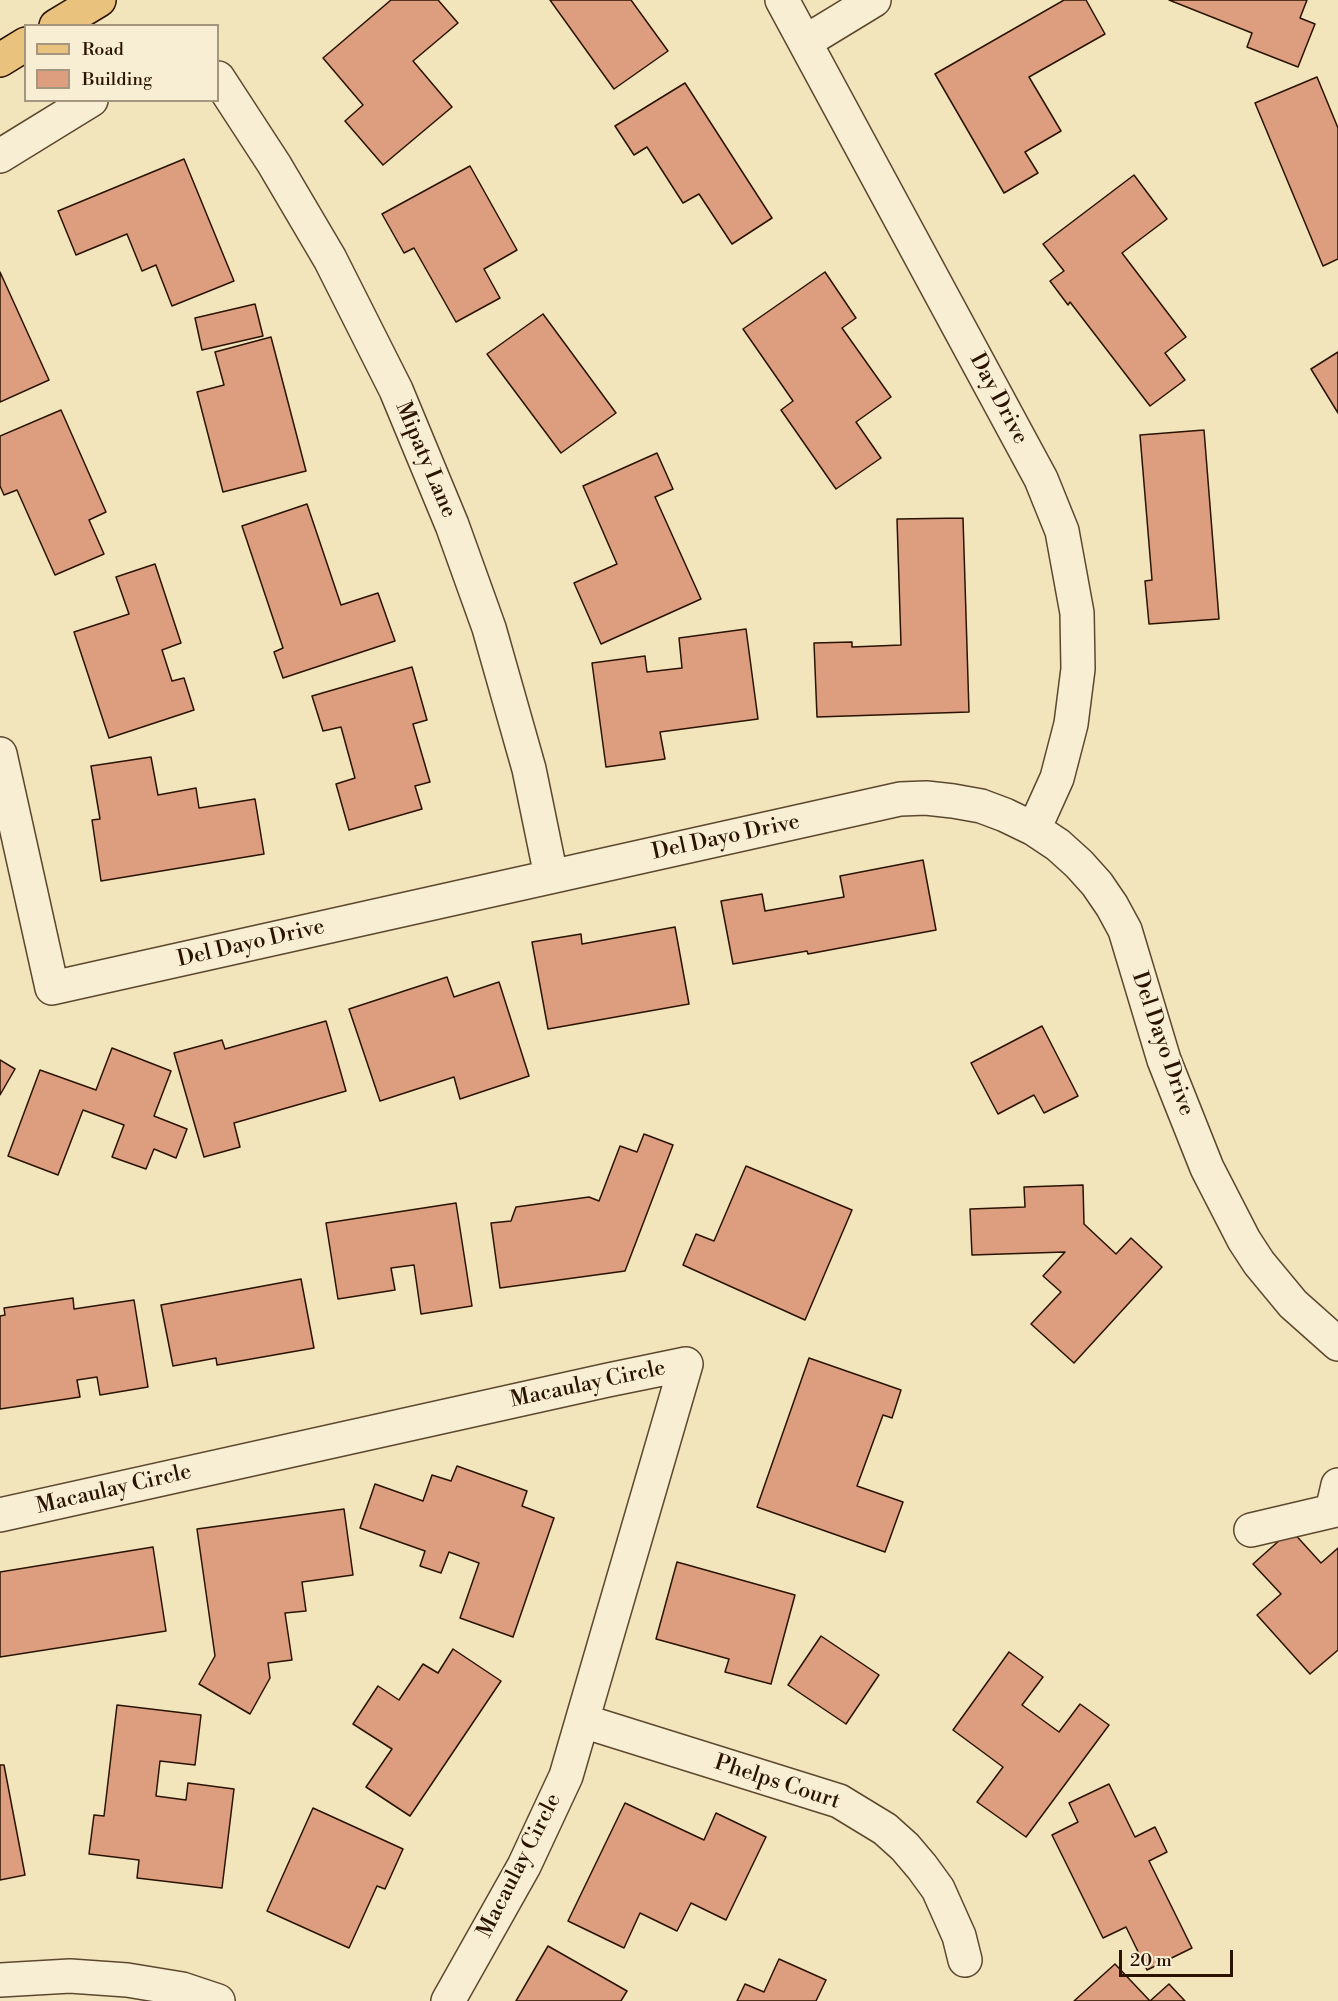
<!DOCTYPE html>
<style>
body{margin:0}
#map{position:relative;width:1338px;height:2001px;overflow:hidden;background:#f2e5bb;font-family:"Libre Bodoni",serif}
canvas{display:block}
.legend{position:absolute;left:24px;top:24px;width:195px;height:78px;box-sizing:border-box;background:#f7eed3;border:2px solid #a5967f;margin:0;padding:8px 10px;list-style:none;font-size:18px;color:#2a1300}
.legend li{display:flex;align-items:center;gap:12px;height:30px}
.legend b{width:30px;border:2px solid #a5967f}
.scale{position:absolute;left:1119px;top:1950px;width:114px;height:27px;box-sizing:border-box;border:3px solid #2a1300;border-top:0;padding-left:8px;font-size:18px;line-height:21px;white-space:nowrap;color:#2a1300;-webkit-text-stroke:4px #f7eed3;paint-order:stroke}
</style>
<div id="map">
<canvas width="1338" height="2001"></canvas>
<ul class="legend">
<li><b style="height:8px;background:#e9c27e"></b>Road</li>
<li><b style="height:16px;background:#dc9e7f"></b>Building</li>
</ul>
<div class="scale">20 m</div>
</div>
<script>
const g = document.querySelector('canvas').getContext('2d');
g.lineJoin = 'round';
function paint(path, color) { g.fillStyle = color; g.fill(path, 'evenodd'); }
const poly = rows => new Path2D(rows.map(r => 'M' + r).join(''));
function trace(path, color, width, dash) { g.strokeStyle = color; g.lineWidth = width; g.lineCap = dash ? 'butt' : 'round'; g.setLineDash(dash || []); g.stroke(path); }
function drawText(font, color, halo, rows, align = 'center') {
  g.font = font + ' "Libre Bodoni",serif'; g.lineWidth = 4.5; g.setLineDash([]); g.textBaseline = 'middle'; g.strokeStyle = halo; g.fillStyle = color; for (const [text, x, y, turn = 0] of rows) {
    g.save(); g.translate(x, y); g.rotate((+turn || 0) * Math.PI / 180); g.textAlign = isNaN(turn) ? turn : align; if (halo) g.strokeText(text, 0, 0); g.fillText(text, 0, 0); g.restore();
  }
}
const building = poly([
 [391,0,438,0,458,23,413,61,452,107,383,165,345,121,363,105,323,58,391,0],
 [550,0,631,0,668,51,614,89,550,0],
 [1064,0,1086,0,1105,34,1029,77,1061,131,1025,152,1038,173,1004,193,935,74,1064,0],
 [1169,0,1307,0,1300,18,1315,24,1298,67,1247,47,1252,33,1169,0],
 [1317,77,1338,128,1338,259,1323,266,1255,103,1317,77],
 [685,83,772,218,732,244,699,194,683,203,647,147,634,155,615,126,685,83],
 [184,159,234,281,172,306,156,265,142,271,127,234,76,255,58,211,184,159],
 [470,166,517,250,484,269,500,298,456,322,414,248,404,253,382,214,470,166],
 [1134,175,1167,219,1122,253,1186,337,1165,353,1185,380,1150,406,1070,302,1068,305,1050,281,1064,271,1043,244,1134,175],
 [0,272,49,380,0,402,0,272],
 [825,272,856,318,842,328,891,397,856,422,881,458,836,489,781,410,793,401,743,329,825,272],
 [255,304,263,336,202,350,195,318,255,304],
 [543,314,616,413,561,453,487,354,543,314],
 [271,337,306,471,223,492,197,392,224,385,215,352,271,337],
 [1338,352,1338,413,1311,369,1338,352],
 [61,410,106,512,89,520,104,554,55,575,17,490,4,495,0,486,0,436,61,410],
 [1204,430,1219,619,1149,624,1145,581,1152,580,1140,435,1204,430],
 [657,453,673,489,655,497,701,599,601,644,574,583,617,564,583,486,657,453],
 [307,504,341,605,378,593,395,641,283,678,274,652,283,648,242,526,307,504],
 [963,518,969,712,817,717,814,643,852,642,852,647,901,645,897,519,963,518],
 [155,564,181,643,162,650,172,681,184,678,194,710,109,738,74,632,129,614,116,577,155,564],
 [746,629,758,719,660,732,665,759,606,767,592,663,645,656,647,672,682,668,679,638,746,629],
 [412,667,427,720,413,724,430,782,415,786,422,809,349,830,336,784,355,778,341,727,323,731,312,696,412,667],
 [151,757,158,795,196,788,199,808,255,799,264,854,101,881,92,820,100,819,91,766,151,757],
 [923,860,936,930,808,954,807,951,733,964,721,901,762,894,765,911,844,897,840,876,923,860],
 [675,927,689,1004,548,1029,532,942,581,934,582,944,675,927],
 [447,977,454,997,499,982,529,1076,460,1099,454,1077,380,1101,349,1009,447,977],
 [326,1021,346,1091,234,1123,240,1147,204,1157,174,1053,222,1040,225,1049,326,1021],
 [1042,1026,1078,1096,1044,1113,1034,1095,998,1114,971,1063,1042,1026],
 [112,1048,171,1071,154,1116,187,1129,176,1158,154,1149,146,1169,112,1157,124,1125,83,1110,58,1175,8,1156,40,1070,96,1090,112,1048],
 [0,1060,15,1069,0,1095,0,1060],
 [644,1134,673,1145,625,1271,500,1288,491,1223,511,1221,516,1207,589,1197,599,1201,620,1146,637,1152,644,1134],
 [746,1166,852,1210,805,1320,683,1265,696,1234,714,1241,746,1166],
 [1083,1185,1084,1224,1116,1254,1131,1238,1162,1267,1074,1363,1031,1324,1061,1292,1043,1276,1065,1252,972,1255,970,1209,1025,1207,1024,1187,1083,1185],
 [456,1203,472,1306,421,1314,414,1265,391,1268,395,1290,338,1299,326,1223,456,1203],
 [301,1279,314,1348,217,1365,216,1358,173,1366,161,1305,301,1279],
 [73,1298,74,1309,134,1300,148,1387,100,1395,97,1377,77,1380,80,1397,0,1409,0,1316,5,1315,4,1308,73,1298],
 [809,1358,901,1390,892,1418,883,1415,857,1486,903,1502,885,1552,757,1507,809,1358],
 [457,1466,527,1491,522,1506,554,1518,513,1637,460,1618,479,1563,449,1552,441,1573,420,1566,425,1551,360,1528,375,1484,423,1501,432,1475,451,1481,457,1466],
 [344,1509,353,1575,302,1582,306,1611,285,1613,292,1660,268,1663,270,1678,250,1714,199,1684,215,1656,197,1529,344,1509],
 [1291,1530,1321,1563,1338,1548,1338,1650,1310,1674,1257,1615,1281,1594,1253,1564,1291,1530],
 [153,1547,166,1631,0,1657,0,1572,153,1547],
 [677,1562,795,1595,771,1684,725,1672,729,1659,656,1639,677,1562],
 [821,1636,879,1675,846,1724,788,1685,821,1636],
 [453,1649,501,1681,410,1816,366,1787,392,1749,353,1724,378,1686,399,1700,423,1664,438,1673,453,1649],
 [1009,1652,1043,1677,1022,1705,1059,1732,1080,1704,1109,1725,1026,1837,977,1802,1003,1767,953,1730,1009,1652],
 [117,1705,201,1715,195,1765,160,1761,156,1796,186,1800,188,1783,234,1789,222,1888,137,1878,139,1860,89,1854,94,1815,104,1816,117,1705],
 [0,1765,4,1765,25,1875,0,1880,0,1765],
 [1109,1784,1135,1837,1155,1827,1167,1852,1149,1861,1192,1948,1147,1970,1126,1927,1103,1938,1052,1835,1078,1822,1069,1803,1109,1784],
 [625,1803,704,1840,716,1813,766,1837,726,1920,691,1903,677,1931,640,1913,624,1948,568,1921,625,1803],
 [313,1808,403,1849,385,1889,377,1886,349,1948,267,1911,313,1808],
 [548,1946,627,1991,621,2001,516,2001,548,1946],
 [779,1959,826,1980,816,2001,737,2001,745,1984,764,1992,779,1959],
 [1115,1964,1150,2001,1169,1984,1185,2001,1074,2001,1115,1964]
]);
paint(building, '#dc9e7f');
trace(building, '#2a1300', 1.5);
const minor = poly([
 [782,0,1041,479,1062,531,1077,613,1078,669,1071,724,1057,778,1034,829],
 [805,42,874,0],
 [218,78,274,164,330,259,396,390,452,525,489,628,529,769,551,876],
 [0,156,91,100],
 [0,754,52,988,900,799,926,798,953,801,981,806,1005,815,1034,829,1058,845,1079,864,1097,884,1112,906,1125,930,1164,1060,1207,1168,1244,1240,1259,1263,1293,1304,1338,1344],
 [0,1515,608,1380,686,1364,566,1776,524,1866,448,2001],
 [1251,1530,1332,1511,1338,1485],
 [583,1721,839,1801,885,1829,905,1847,922,1867,938,1889,959,1936,965,1960],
 [0,1980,70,1976,127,1980,182,1989,218,2001]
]);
const major = poly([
 [56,26,99,0],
 [0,60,26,44]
]);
trace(minor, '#5c482f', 36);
trace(major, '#2a1300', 36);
trace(minor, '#f7eed3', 33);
trace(major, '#e9c27e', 33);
drawText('22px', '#2a1300', '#f7eed3', [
 ["Day Drive",998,399,62],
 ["Mipaty Lane",425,460,67],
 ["Del Dayo Drive",726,838,-12],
 ["Del Dayo Drive",251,944,-13],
 ["Del Dayo Drive",1162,1044,71],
 ["Macaulay Circle",588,1385,-12],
 ["Macaulay Circle",114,1490,-13],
 ["Phelps Court",777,1783,18],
 ["Macaulay Circle",520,1866,-63]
]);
</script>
